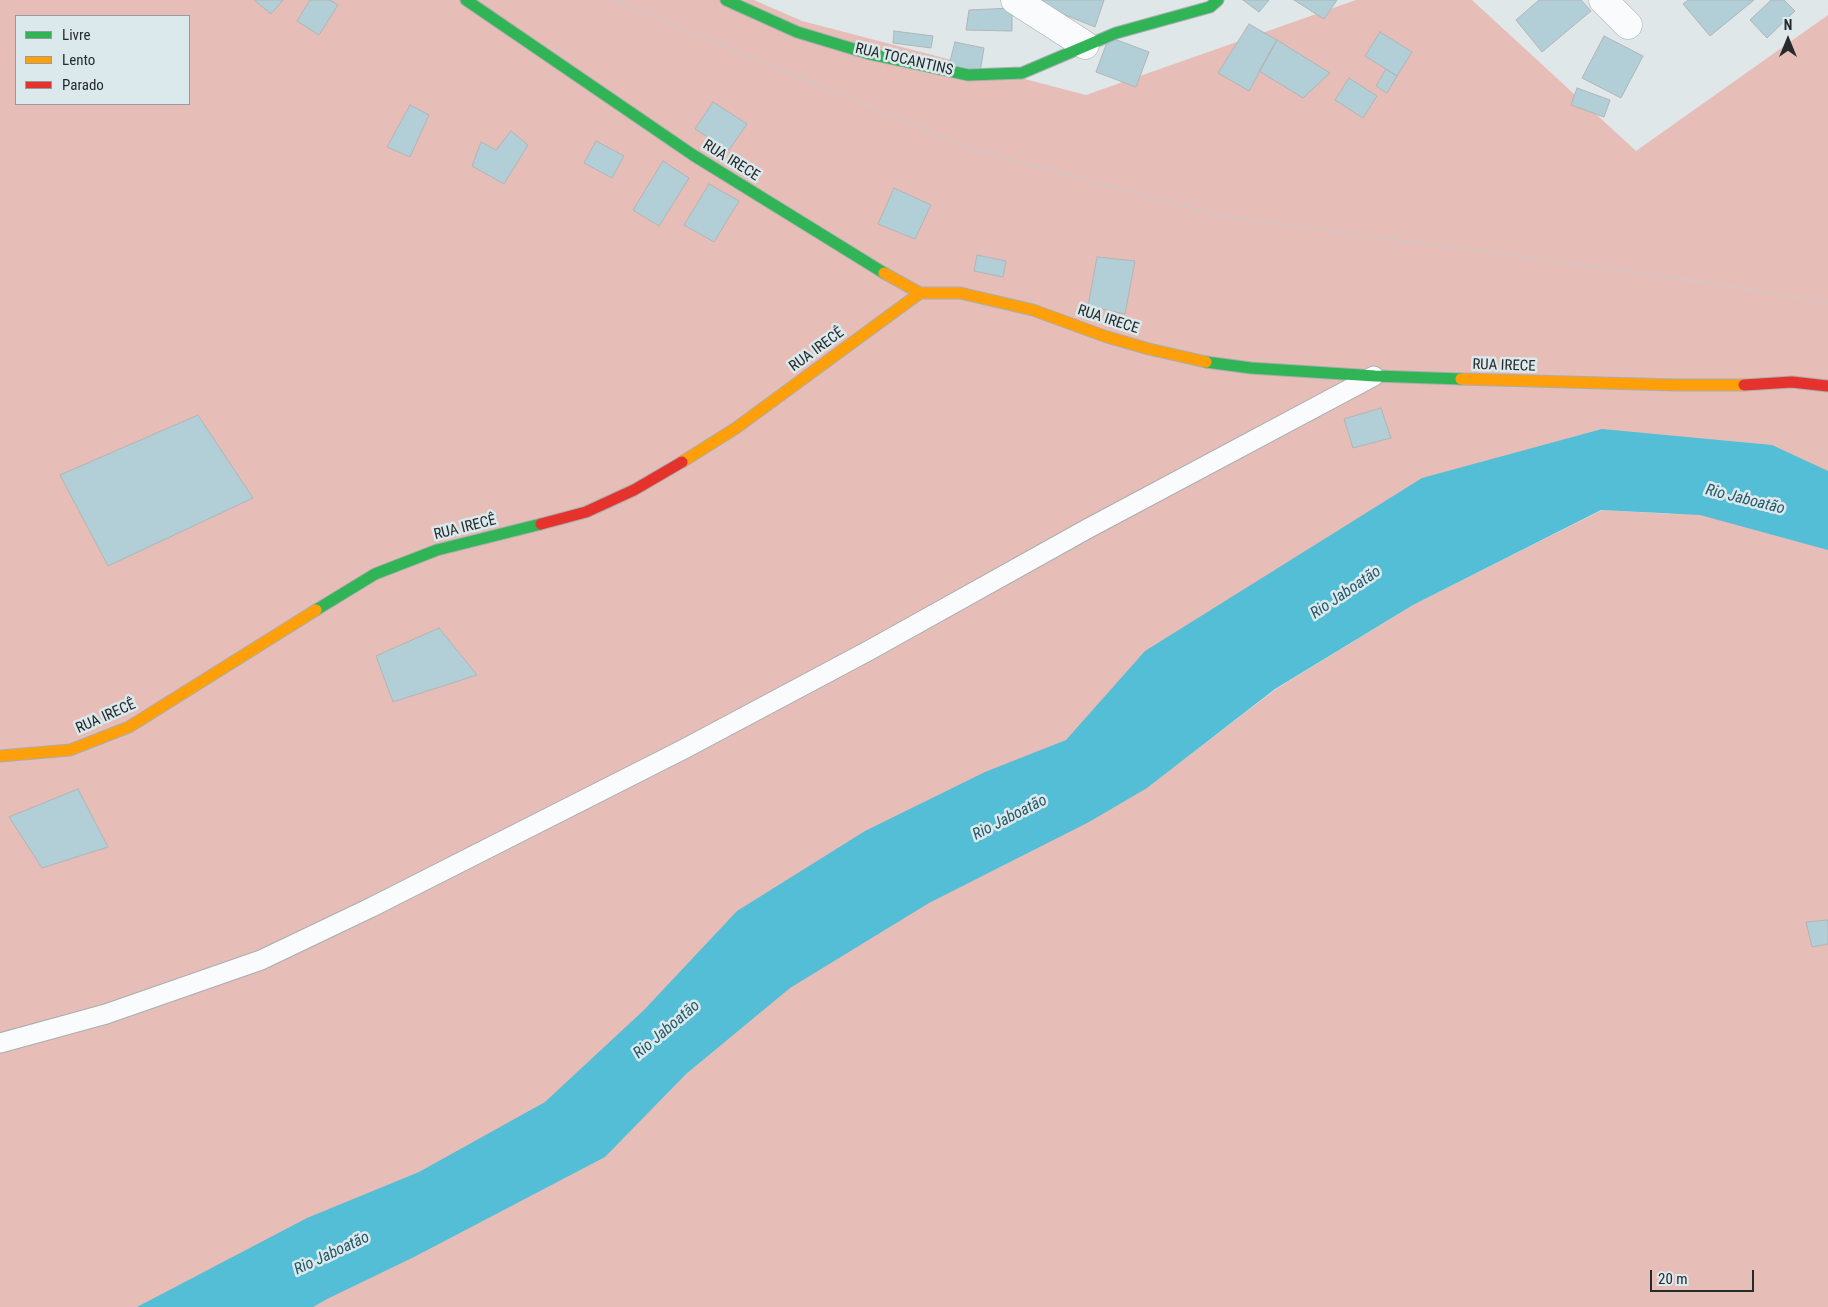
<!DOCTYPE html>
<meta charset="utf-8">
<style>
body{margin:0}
#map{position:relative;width:1828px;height:1307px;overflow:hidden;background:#dfe7e9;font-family:"Roboto Condensed",sans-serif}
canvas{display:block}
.legend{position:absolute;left:15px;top:15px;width:175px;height:90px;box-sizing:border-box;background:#dbe9ed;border:1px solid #929d9f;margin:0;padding:6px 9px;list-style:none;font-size:15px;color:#252a2b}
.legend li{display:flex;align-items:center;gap:10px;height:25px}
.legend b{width:25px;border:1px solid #929d9f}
.north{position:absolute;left:1763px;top:15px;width:50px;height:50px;-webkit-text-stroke:4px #dbe9ed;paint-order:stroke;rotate:0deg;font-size:14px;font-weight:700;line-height:20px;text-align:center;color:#252a2b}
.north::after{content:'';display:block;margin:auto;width:18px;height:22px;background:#252a2b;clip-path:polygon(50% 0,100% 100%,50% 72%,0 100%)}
.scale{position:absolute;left:1650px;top:1270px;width:104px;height:22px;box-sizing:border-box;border:2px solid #252a2b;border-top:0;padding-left:6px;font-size:15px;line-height:18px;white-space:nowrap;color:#252a2b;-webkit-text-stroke:4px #dbe9ed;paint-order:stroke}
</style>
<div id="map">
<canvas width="1828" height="1307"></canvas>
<ul class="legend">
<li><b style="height:6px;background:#30b455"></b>Livre</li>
<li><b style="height:6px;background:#ff9f0a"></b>Lento</li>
<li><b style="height:6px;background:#e5322d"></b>Parado</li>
</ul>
<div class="north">N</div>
<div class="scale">20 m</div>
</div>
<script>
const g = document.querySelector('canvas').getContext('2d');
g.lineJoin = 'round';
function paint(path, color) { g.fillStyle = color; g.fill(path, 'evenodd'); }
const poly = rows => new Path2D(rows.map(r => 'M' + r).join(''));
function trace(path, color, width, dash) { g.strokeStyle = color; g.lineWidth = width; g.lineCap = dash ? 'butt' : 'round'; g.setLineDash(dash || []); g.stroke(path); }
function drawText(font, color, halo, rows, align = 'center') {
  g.font = font + ' "Roboto Condensed",sans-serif'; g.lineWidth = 5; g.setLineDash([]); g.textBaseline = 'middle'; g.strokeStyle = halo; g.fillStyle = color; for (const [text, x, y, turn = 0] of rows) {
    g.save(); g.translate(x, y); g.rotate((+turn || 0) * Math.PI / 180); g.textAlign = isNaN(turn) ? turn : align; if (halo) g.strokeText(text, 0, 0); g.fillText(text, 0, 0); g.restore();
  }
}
paint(poly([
 [0,0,754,0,802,21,1086,95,1356,0,1472,0,1636,151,1828,15,1828,1307,0,1307],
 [16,16,189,16,189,104,16,104],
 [1587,433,1672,514,1602,510,1413,605,1276,689,1148,787]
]), '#e6bdb7');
paint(poly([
 [1602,429,1772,445,1828,471,1828,550,1700,515,1601,510,1413,605,1275,689,1147,788,1089,822,929,903,790,988,686,1074,605,1157,414,1257,327,1299,313,1307,137,1307,307,1218,419,1172,545,1102,644,1010,737,911,865,831,985,772,1066,740,1145,651,1422,478]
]), '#53bed6');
const building = poly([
 [254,0,283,0,271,14,254,0],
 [310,0,330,0,338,5,319,35,297,21,310,0],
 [1033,0,1104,0,1095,27,1033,2,1033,0],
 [1243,0,1269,0,1259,12,1243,0],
 [1294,0,1337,0,1324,19,1294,0],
 [1539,0,1581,0,1591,11,1542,52,1516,20,1539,0],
 [1688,0,1754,0,1710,36,1683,4,1688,0],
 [1771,0,1784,0,1795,11,1767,38,1750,20,1771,0],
 [1012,8,1012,31,966,30,969,10,1012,8],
 [1249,24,1277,40,1249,91,1218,73,1249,24],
 [894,31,933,36,931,48,893,43,894,31],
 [1380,32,1412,52,1397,76,1365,56,1380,32],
 [1604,36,1643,56,1621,98,1582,78,1604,36],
 [1109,37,1149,52,1136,87,1096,72,1109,37],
 [1277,40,1330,73,1303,98,1259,71,1277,40],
 [955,42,984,48,980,72,949,65,955,42],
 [1386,69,1397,76,1387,93,1376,86,1386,69],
 [1349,78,1377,96,1363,118,1335,100,1349,78],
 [1577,88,1610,100,1604,117,1571,105,1577,88],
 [713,102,747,124,729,150,695,129,713,102],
 [410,105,429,115,410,157,387,147,410,105],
 [511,131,528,145,504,184,472,166,481,142,496,150,511,131],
 [596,141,624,156,612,178,584,163,596,141],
 [663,161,689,178,659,226,633,210,663,161],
 [709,184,739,201,714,242,684,225,709,184],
 [894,188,931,205,915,239,878,224,894,188],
 [977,255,1006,261,1003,277,974,271,977,255],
 [1097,257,1135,261,1125,314,1088,306,1097,257],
 [1381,408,1391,438,1353,448,1344,419,1381,408],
 [198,415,253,498,108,566,60,475,198,415],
 [439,628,477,675,393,702,376,656,439,628],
 [78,789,108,847,42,868,9,817,78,789],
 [1828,920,1828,944,1812,947,1806,922,1828,920]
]);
paint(building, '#b2ced6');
trace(building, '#b0b6b7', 1);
const lane = poly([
 [0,1043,106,1014,261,960,372,907,684,749,868,651,1087,529,1374,376]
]);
const street = poly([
 [1015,0,1085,45],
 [1603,0,1628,25]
]);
const fast = poly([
 [466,0,693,155,884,273],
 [726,0,797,32,870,54,968,75,1022,73,1116,33,1210,7,1218,0],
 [1206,362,1251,368,1375,376,1461,379],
 [316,610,375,574,437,550,541,524]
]);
const slow = poly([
 [884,273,920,293,960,293,1033,310,1107,337,1149,349,1206,362],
 [1461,379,1675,385,1744,385],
 [682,462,736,428,920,293],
 [0,756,70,750,129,727,316,610]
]);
const jam = poly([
 [1744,385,1792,382,1828,386],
 [541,524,586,512,634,490,682,462]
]);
trace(lane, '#a9aeb0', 21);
trace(street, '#a9aeb0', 29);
trace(fast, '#a9aeb0', 13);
trace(slow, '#a9aeb0', 13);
trace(jam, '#a9aeb0', 13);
trace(lane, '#fafbfc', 19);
trace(street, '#fafbfc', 28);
trace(fast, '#30b455', 11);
trace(slow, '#ff9f0a', 11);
trace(jam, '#e5322d', 11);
trace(poly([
 [614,0,972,149,1222,216,1670,277,1828,302]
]), '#cacccd', 1);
drawText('15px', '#252a2b', '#dbe9ed', [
 ["RUA TOCANTINS",904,60,13],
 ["RUA IRECE",731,161,32],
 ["RUA IRECE",1108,320,18],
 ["RUA IRECÊ",817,350,-36],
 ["RUA IRECE",1504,366,2],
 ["RUA IRECÊ",465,528,-14],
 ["RUA IRECÊ",106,717,-24]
]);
drawText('italic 16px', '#245968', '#dbe9ed', [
 ["Rio Jaboatão",1745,500,14],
 ["Rio Jaboatão",1346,593,-34],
 ["Rio Jaboatão",1010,818,-27],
 ["Rio Jaboatão",667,1030,-40],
 ["Rio Jaboatão",332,1254,-25]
]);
</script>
